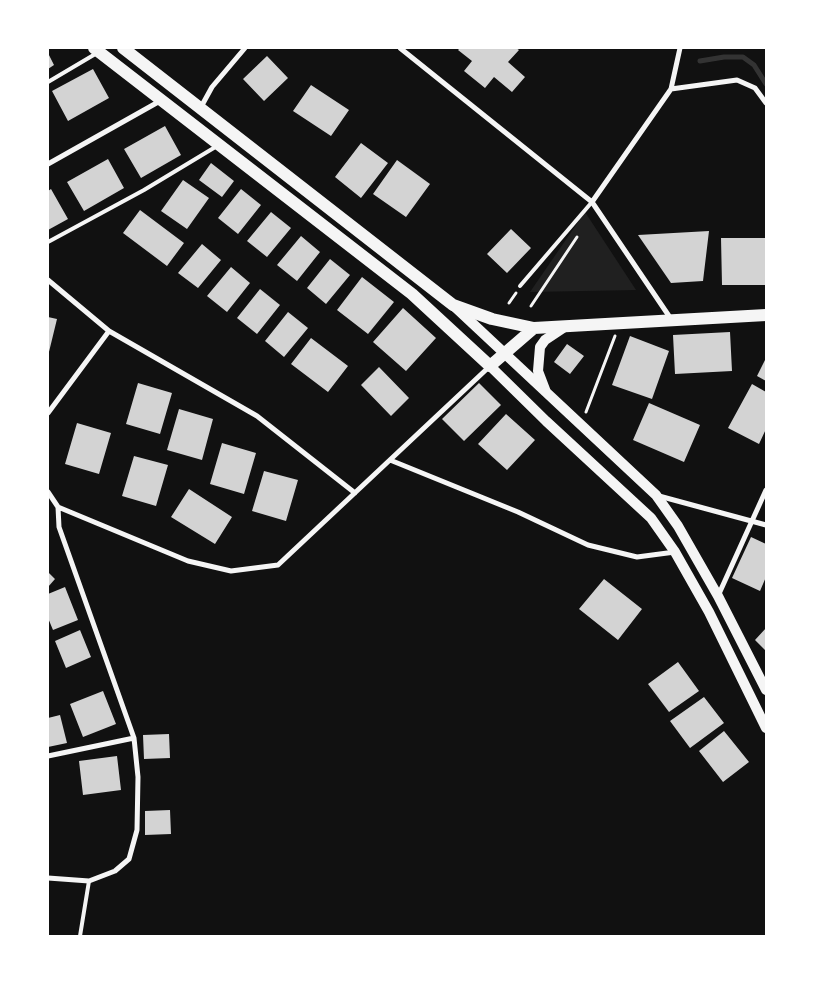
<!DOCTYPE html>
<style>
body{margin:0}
#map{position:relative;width:814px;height:984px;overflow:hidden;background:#111;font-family:"PT Sans Narrow",sans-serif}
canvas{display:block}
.frame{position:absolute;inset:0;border:49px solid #fff;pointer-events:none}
</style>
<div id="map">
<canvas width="814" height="984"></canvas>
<div class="frame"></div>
</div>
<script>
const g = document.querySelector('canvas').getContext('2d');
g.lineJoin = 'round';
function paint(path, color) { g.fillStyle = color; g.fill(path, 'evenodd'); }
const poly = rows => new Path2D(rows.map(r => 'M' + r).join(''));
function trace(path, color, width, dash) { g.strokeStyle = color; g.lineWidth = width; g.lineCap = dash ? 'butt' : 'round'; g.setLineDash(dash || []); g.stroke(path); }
paint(poly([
 [585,212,636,290,530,292]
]), '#202020');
trace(poly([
 [700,61,724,57,743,57,754,65,766,84]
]), '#333', 5);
paint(poly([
 [460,48,516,48,519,50,508,62,525,77,512,92,494,77,485,88,464,71,472,61,458,50],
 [48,53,54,65,48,69],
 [267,56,288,78,264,101,243,79],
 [93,69,109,98,68,121,52,91],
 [311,85,349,110,331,136,293,111],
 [165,126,181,155,141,178,124,149],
 [361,143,388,163,361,198,335,177],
 [108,159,124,188,84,211,67,182],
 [397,160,430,184,406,217,373,194],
 [211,163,234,181,222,197,199,180],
 [183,180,209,198,187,229,161,211],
 [51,189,68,219,48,230,48,191],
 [241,189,261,205,238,234,218,218],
 [140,210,184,243,167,266,123,233],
 [271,212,291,228,267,257,247,241],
 [511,229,531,248,507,273,487,254],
 [709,231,703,281,671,283,638,235],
 [301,236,320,252,297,281,277,265],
 [721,238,766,238,766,285,722,285],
 [202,244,221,260,198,288,178,273],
 [330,259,350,275,326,304,307,288],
 [231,267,250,283,227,312,207,296],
 [362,277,394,302,368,334,337,310],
 [260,289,280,305,257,334,237,318],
 [403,308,436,338,406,371,373,342],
 [288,312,308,328,284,357,265,341],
 [48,317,57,319,48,356],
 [730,332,732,371,675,374,673,335],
 [630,336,669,351,652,399,612,385],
 [311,338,348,366,328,392,291,364],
 [567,344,584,356,570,374,554,362],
 [766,358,766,381,757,376],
 [379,367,409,398,391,416,361,385],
 [138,383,172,393,160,434,126,424],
 [479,383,501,405,464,441,442,419],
 [752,384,766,392,766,429,759,444,728,428],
 [649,403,700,425,684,462,633,440],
 [179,409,213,419,202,460,167,450],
 [506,414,535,440,507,470,478,444],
 [77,423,111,433,99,474,65,464],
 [222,443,256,453,244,494,210,484],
 [134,456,168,465,156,506,122,496],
 [264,471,298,480,286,521,252,511],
 [189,489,232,517,215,544,171,517],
 [751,537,766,544,766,577,760,591,732,578],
 [48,572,55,579,48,587],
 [604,579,642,609,618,640,579,609],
 [65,587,78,620,53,630,48,618,48,594],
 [766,628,766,651,755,640],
 [80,630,91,657,66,668,55,641],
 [678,662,699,691,669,712,648,684],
 [103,691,116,724,83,737,70,704],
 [704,697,724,723,690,748,670,721],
 [60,715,67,743,48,747,48,718],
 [724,731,749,762,723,782,699,751],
 [169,734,170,758,144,759,143,735],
 [117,756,121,790,83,795,79,761],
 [170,810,171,834,145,835,145,811]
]), '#d3d3d3');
trace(poly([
 [509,303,516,293],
 [531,306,577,237],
 [586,412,615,336]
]), '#f5f5f5', 3);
trace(poly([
 [48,82,97,53],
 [48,242,144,190,217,146],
 [520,286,592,202],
 [80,936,89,881]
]), '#f5f5f5', 4);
trace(poly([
 [400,48,592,202,671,319],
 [671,89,737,80,755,88,766,103],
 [201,107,212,87,245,48],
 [48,164,160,101],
 [592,202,671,89,680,48],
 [48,280,109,331,257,416,355,493],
 [48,413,109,331],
 [390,460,518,512,588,545,637,557,675,552],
 [48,492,58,507,188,561,231,571,278,565,490,366],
 [659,496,766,525],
 [718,596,766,490],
 [48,756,134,738],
 [48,878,89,881,115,871,129,859,137,830,138,777,134,738,59,527,58,507]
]), '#f5f5f5', 5);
trace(poly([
 [455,307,656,495,678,526,718,596,766,690],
 [490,366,546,421,651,518,675,552,709,612,766,728],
 [546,392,538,371,540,347,545,340,563,328]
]), '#f5f5f5', 10);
trace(poly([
 [94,48,412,294,490,366,534,328],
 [123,48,453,305,492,319,534,328,766,315]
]), '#f5f5f5', 12);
</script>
